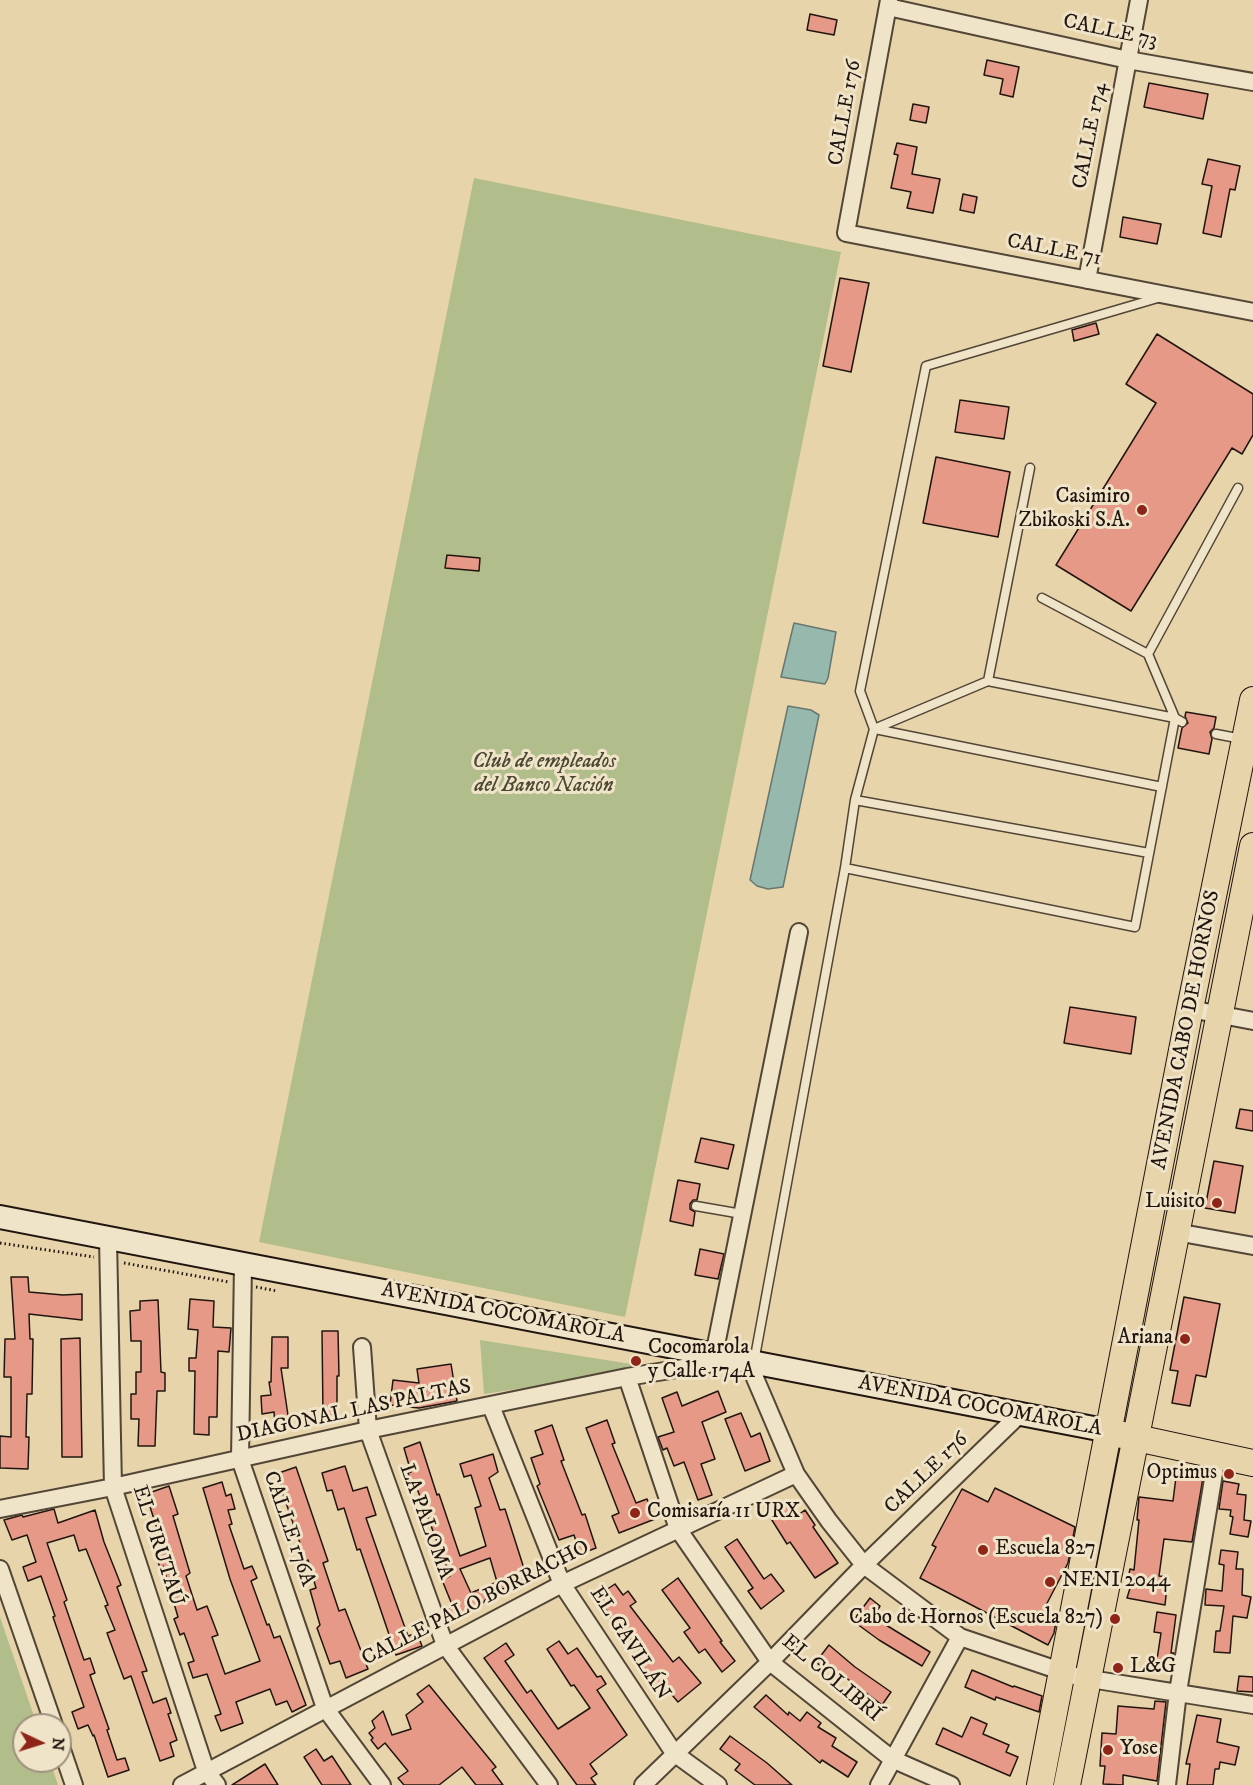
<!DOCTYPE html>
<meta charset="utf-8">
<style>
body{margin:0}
#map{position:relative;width:1253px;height:1785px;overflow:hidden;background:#e7d4ab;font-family:"IM FELL DW Pica",serif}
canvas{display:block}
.north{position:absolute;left:12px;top:1713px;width:60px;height:60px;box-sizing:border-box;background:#efe3c8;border:2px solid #9d917e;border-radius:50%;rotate:94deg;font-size:16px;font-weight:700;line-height:24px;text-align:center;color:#21160f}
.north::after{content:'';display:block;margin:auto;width:21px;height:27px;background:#8f2418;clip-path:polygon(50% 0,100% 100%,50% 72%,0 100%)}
</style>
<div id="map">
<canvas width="1253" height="1785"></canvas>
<div class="north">N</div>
</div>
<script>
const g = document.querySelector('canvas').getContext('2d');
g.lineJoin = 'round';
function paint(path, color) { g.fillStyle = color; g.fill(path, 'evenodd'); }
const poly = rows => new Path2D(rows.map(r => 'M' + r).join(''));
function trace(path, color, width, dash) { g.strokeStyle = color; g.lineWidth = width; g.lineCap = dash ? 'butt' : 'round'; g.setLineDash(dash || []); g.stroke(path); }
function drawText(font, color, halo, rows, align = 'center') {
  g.font = font + ' "IM FELL DW Pica",serif'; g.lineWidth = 6; g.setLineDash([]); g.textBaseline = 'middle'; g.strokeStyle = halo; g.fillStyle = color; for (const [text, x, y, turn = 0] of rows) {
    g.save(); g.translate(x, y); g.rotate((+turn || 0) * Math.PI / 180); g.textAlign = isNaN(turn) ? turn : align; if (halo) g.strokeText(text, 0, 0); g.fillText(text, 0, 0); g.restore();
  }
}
paint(poly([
 [474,178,841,252,625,1317,259,1242],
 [480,1340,631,1364,630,1372,484,1394],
 [0,1617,37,1725,24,1725,24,1761,50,1761,58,1785,0,1785]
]), '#b2bd8c');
const water = poly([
 [794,623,836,632,828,678,825,684,781,677,794,623],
 [788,706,811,710,819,715,783,887,768,889,757,886,750,880,788,706]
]);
paint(water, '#97b8ad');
trace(water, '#68776e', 1.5);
const building = poly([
 [810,14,837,20,834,35,807,30,810,14],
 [987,60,1019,67,1013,97,1000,94,1003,79,984,75,987,60],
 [1149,83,1208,94,1203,119,1144,107,1149,83],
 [913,104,929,107,926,123,910,120,913,104],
 [897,143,917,147,912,174,940,179,933,213,907,208,911,192,891,188,898,155,894,154,897,143],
 [1208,159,1240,166,1235,190,1230,189,1221,237,1203,233,1212,186,1202,184,1208,159],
 [963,194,977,197,974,213,960,210,963,194],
 [1123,217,1161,224,1157,244,1120,237,1123,217],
 [840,278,869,283,851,372,823,366,840,278],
 [1096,323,1099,334,1074,341,1072,330,1096,323],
 [1157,334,1253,394,1253,435,1242,454,1232,448,1131,611,1056,565,1156,403,1126,384,1157,334],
 [960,400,1009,407,1004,439,955,432,960,400],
 [936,457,1010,472,998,537,923,523,936,457],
 [447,555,480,558,479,571,445,568,447,555],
 [1186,712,1216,717,1214,728,1210,732,1212,739,1209,754,1178,748,1182,728,1188,723,1185,716,1186,712],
 [1070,1007,1136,1017,1131,1054,1064,1043,1070,1007],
 [1240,1109,1253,1111,1253,1131,1236,1128,1240,1109],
 [701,1138,734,1145,728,1169,695,1162,701,1138],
 [1214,1161,1243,1166,1235,1213,1205,1208,1214,1161],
 [678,1180,700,1184,697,1200,693,1200,690,1204,690,1209,695,1212,693,1226,670,1221,678,1180],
 [700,1249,724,1254,718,1279,695,1275,700,1249],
 [11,1277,28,1277,29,1292,63,1295,82,1294,82,1320,29,1314,30,1339,33,1339,32,1394,27,1394,26,1437,29,1437,28,1469,0,1468,0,1436,11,1437,11,1377,4,1377,5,1339,15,1339,11,1277],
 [1184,1297,1220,1304,1206,1377,1196,1375,1190,1406,1172,1403,1178,1371,1170,1370,1184,1297],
 [190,1299,214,1301,213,1327,231,1328,229,1352,218,1351,217,1417,209,1417,209,1435,194,1434,195,1371,189,1371,189,1358,196,1358,198,1330,188,1329,190,1299],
 [158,1300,161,1372,165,1373,165,1391,157,1391,155,1446,138,1446,139,1419,131,1419,131,1394,136,1394,136,1372,141,1372,141,1341,131,1341,130,1311,140,1310,140,1301,158,1300],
 [322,1331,338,1331,339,1376,337,1376,337,1415,323,1415,322,1331],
 [272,1337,288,1337,288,1368,281,1368,289,1422,275,1424,274,1412,262,1414,261,1396,271,1395,269,1382,271,1382,272,1337],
 [80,1338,82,1457,62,1457,61,1339,80,1338],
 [451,1364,457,1401,419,1408,390,1405,393,1380,419,1383,417,1369,451,1364],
 [718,1391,726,1412,702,1422,715,1459,701,1464,712,1495,698,1500,684,1462,674,1466,667,1448,663,1450,658,1437,674,1432,662,1398,677,1392,682,1406,718,1391],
 [741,1413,751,1437,760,1433,770,1461,745,1471,725,1419,741,1413],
 [607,1420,615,1443,612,1444,636,1503,647,1499,655,1519,619,1533,612,1516,619,1513,586,1428,607,1420],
 [552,1425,564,1460,561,1461,582,1515,585,1514,596,1548,580,1554,574,1535,559,1540,537,1486,540,1484,531,1458,543,1454,535,1431,552,1425],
 [420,1442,437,1495,439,1494,460,1556,486,1546,475,1508,481,1506,471,1475,464,1477,460,1464,493,1454,498,1472,489,1478,500,1510,505,1509,528,1581,499,1590,498,1584,479,1608,448,1621,444,1611,453,1607,442,1580,450,1576,416,1486,412,1487,408,1473,411,1472,404,1448,420,1442],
 [490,1558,497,1582,471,1593,460,1569,490,1558],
 [345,1466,353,1491,367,1487,376,1515,366,1518,381,1561,408,1636,417,1633,422,1646,396,1655,360,1549,357,1550,344,1508,338,1510,332,1490,327,1491,322,1473,345,1466],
 [296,1467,328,1561,323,1563,339,1611,345,1609,368,1669,346,1678,340,1661,330,1664,317,1628,320,1625,310,1590,316,1588,308,1560,301,1563,295,1548,301,1546,276,1474,296,1467],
 [1176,1477,1196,1480,1196,1477,1203,1478,1192,1542,1164,1539,1159,1576,1168,1577,1165,1605,1127,1598,1131,1585,1127,1584,1130,1569,1134,1570,1139,1520,1137,1520,1139,1497,1173,1501,1176,1477],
 [1223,1481,1239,1484,1237,1494,1246,1495,1244,1520,1251,1521,1248,1537,1230,1534,1233,1517,1230,1516,1231,1510,1219,1509,1223,1481],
 [222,1482,226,1496,231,1494,235,1509,228,1510,232,1524,229,1525,244,1569,252,1566,257,1578,251,1581,267,1625,269,1624,274,1638,280,1636,306,1705,292,1712,287,1701,276,1705,270,1689,236,1702,243,1723,221,1731,215,1716,221,1714,207,1674,193,1678,188,1663,194,1661,184,1633,180,1635,174,1619,178,1617,163,1566,160,1568,150,1535,158,1532,146,1494,169,1486,178,1514,173,1516,190,1573,186,1576,197,1610,207,1606,218,1635,212,1637,225,1674,260,1661,230,1579,203,1488,222,1482],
 [995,1488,1075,1527,1068,1563,1044,1609,1057,1616,1054,1633,1048,1645,920,1578,936,1547,932,1545,962,1489,988,1502,995,1488],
 [790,1503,798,1515,805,1510,815,1525,813,1527,838,1563,815,1578,790,1542,787,1544,770,1517,790,1503],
 [54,1509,58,1523,95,1510,104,1542,121,1585,117,1587,147,1671,142,1672,153,1703,166,1698,171,1713,168,1714,177,1740,170,1743,174,1756,160,1761,131,1676,124,1679,107,1633,115,1630,105,1606,108,1605,86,1549,79,1551,74,1535,47,1543,67,1600,64,1602,84,1660,90,1658,95,1673,90,1675,109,1729,107,1730,117,1760,125,1758,129,1770,108,1777,94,1735,93,1736,88,1725,78,1729,72,1712,84,1707,53,1617,55,1616,41,1576,28,1581,23,1567,36,1562,27,1535,12,1540,4,1520,22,1515,23,1517,54,1509],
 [737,1539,764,1579,771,1574,784,1591,761,1609,748,1591,753,1588,725,1547,737,1539],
 [1221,1550,1238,1552,1236,1569,1243,1569,1242,1595,1251,1597,1247,1618,1233,1616,1230,1653,1214,1652,1216,1631,1220,1631,1224,1606,1205,1605,1206,1589,1222,1591,1224,1565,1219,1564,1221,1550],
 [678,1578,722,1641,720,1642,735,1661,722,1672,705,1649,699,1653,684,1632,690,1628,662,1590,678,1578],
 [615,1584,623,1595,628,1591,636,1602,630,1606,673,1662,679,1657,701,1683,678,1702,667,1689,662,1693,633,1656,640,1651,623,1629,620,1631,597,1596,615,1584],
 [870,1598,880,1606,877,1611,889,1621,886,1625,930,1652,922,1666,879,1640,853,1621,870,1598],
 [1157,1612,1176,1615,1171,1653,1174,1653,1171,1669,1156,1666,1161,1633,1154,1632,1157,1612],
 [559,1641,568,1654,577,1648,597,1677,601,1676,606,1684,597,1690,627,1735,590,1764,597,1774,591,1778,596,1785,577,1785,484,1658,506,1643,514,1655,505,1661,527,1693,531,1690,558,1729,590,1708,574,1685,571,1686,547,1649,559,1641],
 [829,1645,855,1667,891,1692,882,1705,829,1665,825,1670,816,1662,829,1645],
 [972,1670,1013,1687,1014,1686,1042,1696,1039,1712,996,1697,995,1700,965,1687,972,1670],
 [1239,1676,1253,1677,1253,1692,1237,1691,1239,1676],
 [429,1685,496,1767,492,1770,503,1785,476,1785,462,1767,439,1785,404,1785,398,1778,408,1771,385,1743,378,1749,371,1740,373,1738,369,1733,375,1728,372,1721,383,1711,392,1735,411,1729,406,1715,423,1702,417,1694,429,1685],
 [766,1695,788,1715,789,1712,800,1721,807,1712,821,1723,818,1727,836,1738,832,1746,857,1762,848,1777,822,1760,820,1763,754,1707,766,1695],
 [1155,1701,1166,1702,1157,1781,1123,1775,1123,1785,1103,1784,1105,1766,1100,1766,1102,1733,1116,1734,1118,1706,1154,1709,1155,1701],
 [1197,1715,1221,1719,1217,1742,1239,1747,1235,1765,1220,1762,1219,1769,1215,1769,1213,1785,1187,1785,1190,1764,1186,1764,1197,1715],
 [971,1717,987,1724,983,1734,1009,1745,1006,1752,1018,1757,1010,1776,936,1744,943,1728,962,1737,971,1717],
 [730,1736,767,1763,792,1785,755,1785,735,1770,740,1764,720,1749,730,1736],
 [316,1749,324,1761,332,1756,351,1785,322,1785,304,1757,316,1749],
 [265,1764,278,1785,232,1785,265,1764]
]);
paint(building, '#e69986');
trace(building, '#21160f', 1.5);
const lane = poly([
 [1148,654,1238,488],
 [988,681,1030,468],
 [874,729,988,681,1175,718,1182,722],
 [875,729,1162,787],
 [1216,734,1242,739],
 [855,800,1149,853],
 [845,868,1135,927,1175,718,1148,654,1042,598],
 [696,1206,742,1214],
 [754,1362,845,868,855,800,874,729,860,691,926,366,1161,297]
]);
const street = poly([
 [889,0,846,233,1253,312],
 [888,7,1128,60,1253,82],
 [1087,280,1139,0],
 [1190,1009,1253,1021],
 [1176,1232,1253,1246],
 [108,1238,113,1487,206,1771,217,1785],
 [243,1264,240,1459,325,1708,382,1785],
 [362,1347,368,1430,445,1645,549,1785],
 [754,1363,755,1378,796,1474,829,1521,864,1565,960,1637,1078,1677,1253,1705],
 [627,1377,678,1529,770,1662,892,1759,951,1785],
 [491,1406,562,1584,674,1753,718,1785],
 [0,1509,113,1487,368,1430,627,1377,708,1364,714,1355,799,932],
 [0,1569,54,1725],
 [60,1744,74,1785],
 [182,1785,562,1584,796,1474],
 [643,1785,770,1662,864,1565,1020,1414],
 [879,1785,960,1637],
 [1167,1785,1178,1692,1217,1455]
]);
const secondary = poly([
 [0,1217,1109,1431]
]);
const primary = poly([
 [1118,1434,1253,1463],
 [1040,1785,1190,1009,1253,700],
 [1067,1785,1253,846]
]);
trace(lane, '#524636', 11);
trace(street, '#524636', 20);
trace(secondary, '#21160f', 26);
trace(primary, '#21160f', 28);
trace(poly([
 [0,1243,94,1257],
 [124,1263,229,1282],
 [256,1287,277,1291]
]), '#21160f', 3, [1.5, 3]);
trace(lane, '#efe3c8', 8);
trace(street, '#efe3c8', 16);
trace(secondary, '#efe3c8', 22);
trace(primary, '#e7d4ab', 26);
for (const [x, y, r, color] of [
 [1142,510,6,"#8f2418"],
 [1217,1203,6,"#8f2418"],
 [1185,1339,6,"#8f2418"],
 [636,1361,6,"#8f2418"],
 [1229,1474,6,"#8f2418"],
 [635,1513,6,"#8f2418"],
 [983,1550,6,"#8f2418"],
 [1050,1582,6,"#8f2418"],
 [1115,1619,6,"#8f2418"],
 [1118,1668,6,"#8f2418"],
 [1108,1750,6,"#8f2418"]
]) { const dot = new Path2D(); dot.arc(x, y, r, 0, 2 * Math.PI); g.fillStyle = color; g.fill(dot); trace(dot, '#efe3c8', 2); }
drawText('21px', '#21160f', '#efe3c8', [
 ["CALLE 73",1110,32,12],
 ["CALLE 176",846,113,-80],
 ["CALLE 174",1091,136,-79],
 ["CALLE 71",1054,251,11],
 ["AVENIDA CABO DE HORNOS",1187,1030,-79],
 ["AVENIDA COCOMAROLA",503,1314,11],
 ["AVENIDA COCOMAROLA",980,1407,11],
 ["DIAGONAL LAS PALTAS",354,1412,-12],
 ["CALLE 176",927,1474,-44],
 ["LA PALOMA",425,1522,70],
 ["CALLE 176A",288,1529,71],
 ["EL URUTAÚ",157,1546,72],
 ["CALLE PALO BORRACHO",476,1604,-27],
 ["EL GAVILÁN",629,1644,57],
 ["EL COLIBRÍ",831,1679,40]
]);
drawText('21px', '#21160f', '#efe3c8', [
 ["Casimiro",1130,498,"right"],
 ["Zbikoski S.A.",1130,522,"right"],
 ["Luisito",1205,1203,"right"],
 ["Ariana",1173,1339,"right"],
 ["Cocomarola",648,1349],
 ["y Calle 174A",648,1373],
 ["Optimus",1217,1474,"right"],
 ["Comisaría 11 URX",647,1513],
 ["Escuela 827",995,1550],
 ["NENI 2044",1062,1582],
 ["Cabo de Hornos (Escuela 827)",1103,1619,"right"],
 ["L&G",1130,1668],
 ["Yose",1120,1750]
], 'left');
drawText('italic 21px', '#4c4834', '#efe3c8', [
 ["Club de empleados",544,763],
 ["del Banco Nación",544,787]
]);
</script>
